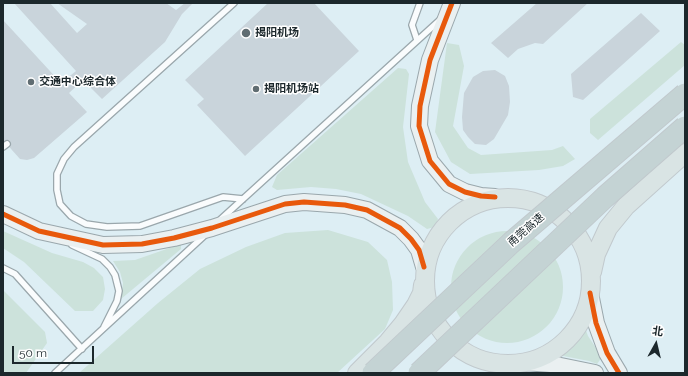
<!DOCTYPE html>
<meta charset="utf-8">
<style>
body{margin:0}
#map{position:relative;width:688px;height:376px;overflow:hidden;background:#ddeef4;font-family:Raleway,"Noto Sans SC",sans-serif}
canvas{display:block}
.frame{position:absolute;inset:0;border:4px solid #1c282c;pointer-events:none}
.north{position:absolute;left:636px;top:324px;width:40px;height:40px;-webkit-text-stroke:3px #fff;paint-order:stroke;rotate:8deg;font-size:11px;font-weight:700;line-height:16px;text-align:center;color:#1c282c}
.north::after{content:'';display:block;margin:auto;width:14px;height:18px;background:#1c282c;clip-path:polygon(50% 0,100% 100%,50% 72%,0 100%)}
.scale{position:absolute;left:12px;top:346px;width:82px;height:18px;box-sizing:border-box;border:2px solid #1c282c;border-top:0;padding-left:5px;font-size:12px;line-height:14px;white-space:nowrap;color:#1c282c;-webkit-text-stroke:3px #fff;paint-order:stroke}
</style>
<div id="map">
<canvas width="688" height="376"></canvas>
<div class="frame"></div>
<div class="north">北</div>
<div class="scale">50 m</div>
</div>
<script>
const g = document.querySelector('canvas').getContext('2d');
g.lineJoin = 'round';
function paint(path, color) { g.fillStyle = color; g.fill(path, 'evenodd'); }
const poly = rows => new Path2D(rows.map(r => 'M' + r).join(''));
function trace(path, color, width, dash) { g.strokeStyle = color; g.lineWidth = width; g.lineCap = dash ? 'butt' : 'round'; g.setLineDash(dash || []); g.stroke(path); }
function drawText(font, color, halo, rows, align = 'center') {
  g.font = font + ' Raleway,"Noto Sans SC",sans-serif'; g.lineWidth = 3; g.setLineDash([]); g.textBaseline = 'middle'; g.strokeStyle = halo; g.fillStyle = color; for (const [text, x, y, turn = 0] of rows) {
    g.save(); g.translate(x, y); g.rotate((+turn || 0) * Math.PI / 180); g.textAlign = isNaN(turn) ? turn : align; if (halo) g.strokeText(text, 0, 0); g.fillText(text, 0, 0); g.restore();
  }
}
paint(poly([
 [681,42,685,45,685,65,598,140,590,133,590,119],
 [447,43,459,45,464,66,453,126,468,148,481,155,552,150,563,146,575,159,563,166,539,170,470,174,451,162,435,132],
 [398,68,406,69,409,74,403,127,408,162,425,202,438,219,435,227,427,229,408,216,361,194,336,189,311,187,277,190,272,187,277,175],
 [328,230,368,242,387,260,392,282,393,310,385,329,337,373,79,373,158,303,200,269,246,247,285,233],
 '451 287a56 56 0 1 1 112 0a56 56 0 1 1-112 0Z',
 [3,231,52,253,83,262,94,268,103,277,105,289,103,300,93,311,75,311,24,262,3,248],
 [181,244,181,249,121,299,123,283,120,272,113,261,135,260],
 [3,290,45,332,47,343,26,373,3,373],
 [584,325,588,336,602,357,597,364,589,361,558,355,574,341]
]), '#cce2db');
paint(poly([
 [14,3,50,3,77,33,87,24,57,3,166,3,176,10,185,3,193,3,182,14,165,42,102,99,83,80,69,93,87,112,34,158,27,160,20,159,3,140,3,20,61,83,76,71],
 [268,3,314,3,359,51,245,156,197,105,204,99,185,80],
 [537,3,588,3,543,44,535,43,518,49,508,58,491,43],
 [641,13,660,31,583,100,573,97,571,74],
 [495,70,505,76,509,86,510,102,508,115,494,139,486,145,475,144,468,137,463,130,462,117,464,93,473,77,483,71]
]), '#c9d4db');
const lane = poly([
 [234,3,74,147,64,159,57,174,57,190,60,204,71,216,86,224,107,227,140,226,223,197,243,199],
 [417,40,412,25,420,3],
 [3,147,7,144],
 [221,219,441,19],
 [72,245,102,259,110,267,115,275,119,291,117,301,104,327],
 [3,268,15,274,82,349],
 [55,373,205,235]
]);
const secondary = poly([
 [452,3,430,60,420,106,419,126,430,161,449,184,465,192,481,196,495,197],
 [3,214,39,231,103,245,142,244,174,238,212,228,285,204,304,202,345,205,367,210,400,228,411,239,419,250,424,267],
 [590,293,596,323,607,353,619,373],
 [524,362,551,364,595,373]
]);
const primary = poly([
 '425 281a83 83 0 1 1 166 0a83 83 0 1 1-166 0Z',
 [592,272,596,254,608,228,626,206,685,153],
 [357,373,388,342,403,324,416,305,422,293,423,285]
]);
trace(lane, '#9aa7ac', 8);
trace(secondary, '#9aa7ac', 18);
trace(primary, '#c1c9cd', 20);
trace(lane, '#fafcfd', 5.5);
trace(secondary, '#eaf0f1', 16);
trace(primary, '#d9e4e4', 18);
const highwayBridge = poly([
 [373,373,512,242,685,94],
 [419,373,605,197,685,127]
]);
trace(highwayBridge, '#c1c9cd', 23, []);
trace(highwayBridge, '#c4d3d4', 21);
trace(poly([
 [452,3,430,60,420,106,419,126,430,161,449,184,465,192,481,196,495,197],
 [3,214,39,231,103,245,142,244,174,238,212,228,285,204,304,202,345,205,367,210,400,228,411,239,419,250,424,267],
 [590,293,596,323,607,353,619,373]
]), '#e8590c', 5);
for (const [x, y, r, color] of [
 [246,33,5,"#606d72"],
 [31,82,4,"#606d72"],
 [256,89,4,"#606d72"]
]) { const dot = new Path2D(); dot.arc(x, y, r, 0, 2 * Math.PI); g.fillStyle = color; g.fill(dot); trace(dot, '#fff', 1.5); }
drawText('bold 11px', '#1c282c', '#fff', [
 ["揭阳机场",255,33],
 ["交通中心综合体",39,82],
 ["揭阳机场站",264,89]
], 'left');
drawText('11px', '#1c282c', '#fff', [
 ["甬莞高速",526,230,-41]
]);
</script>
